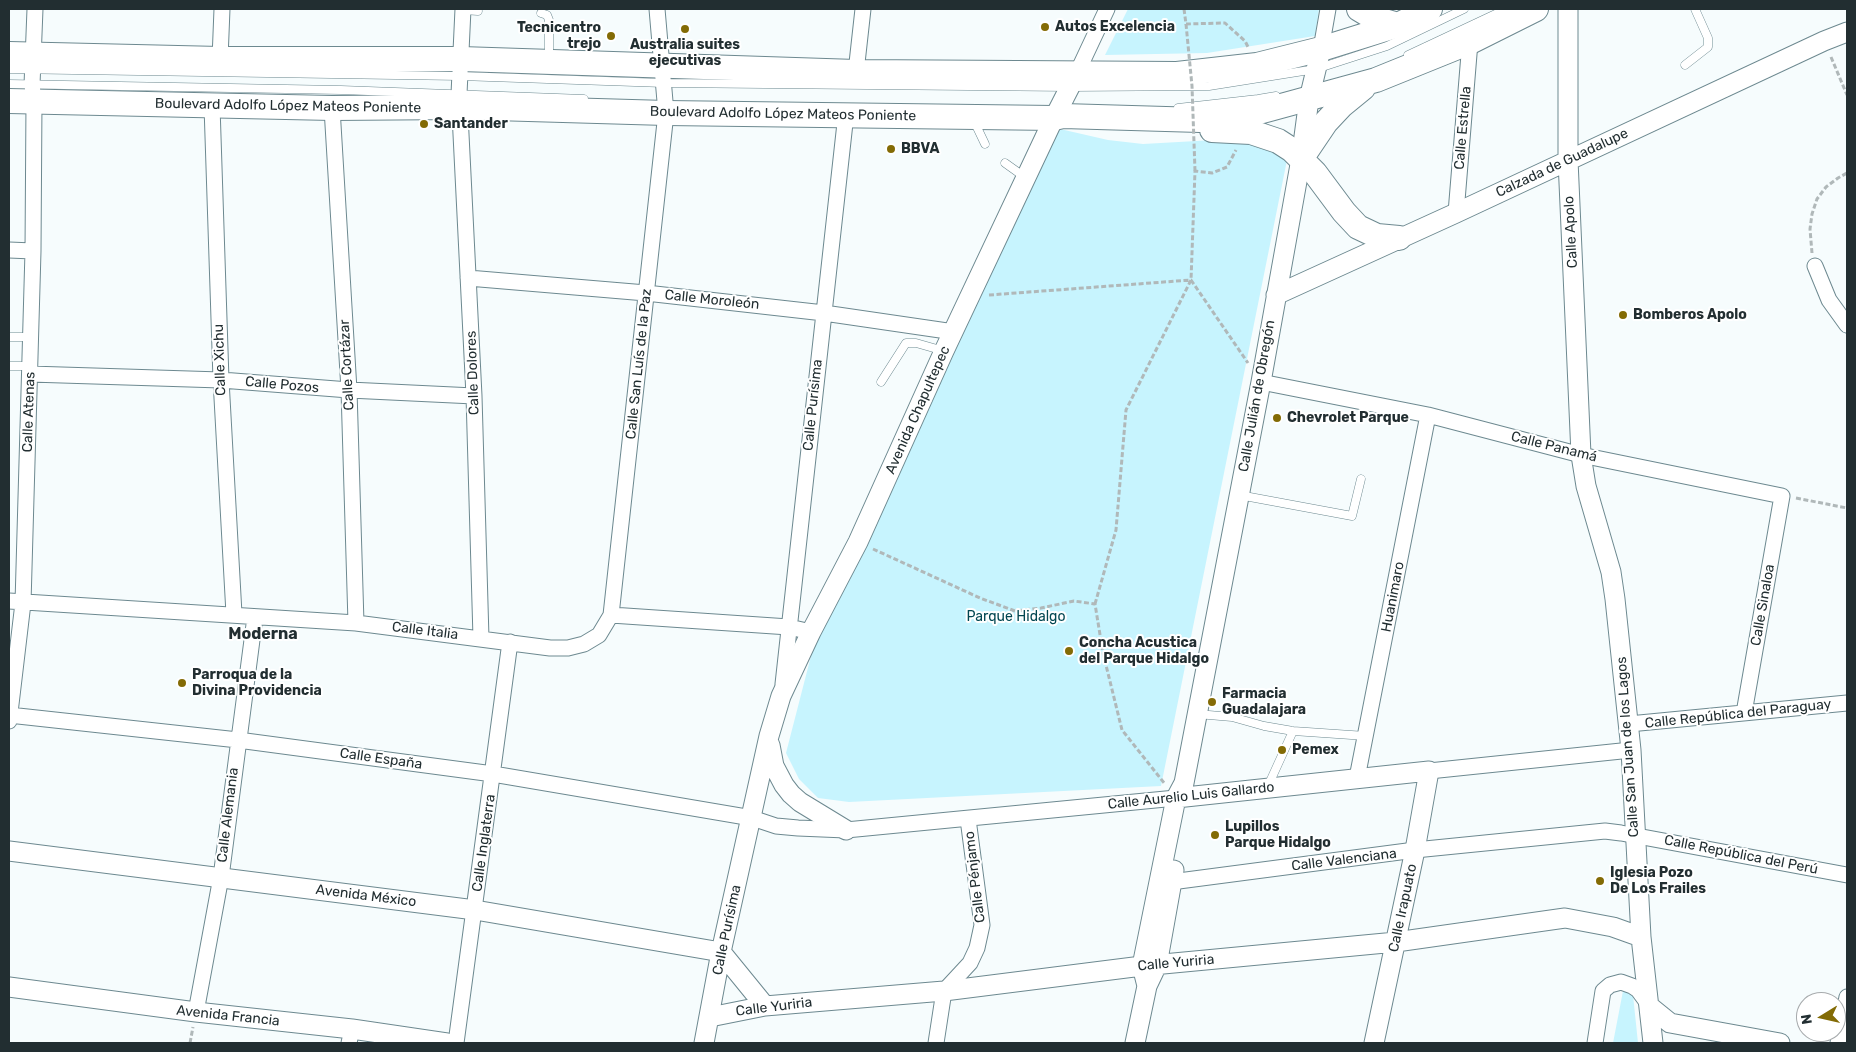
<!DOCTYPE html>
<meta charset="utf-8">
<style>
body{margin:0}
#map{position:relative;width:1856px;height:1052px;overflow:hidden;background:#f6fcfd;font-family:Rubik,sans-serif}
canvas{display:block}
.frame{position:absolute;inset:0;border:10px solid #222e31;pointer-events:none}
.north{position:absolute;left:1796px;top:992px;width:50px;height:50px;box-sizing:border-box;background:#fff;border:1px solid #a7abad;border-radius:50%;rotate:261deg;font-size:14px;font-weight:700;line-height:20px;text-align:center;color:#222e31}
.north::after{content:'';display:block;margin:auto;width:18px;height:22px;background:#836b05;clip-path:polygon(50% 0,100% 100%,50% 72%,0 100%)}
</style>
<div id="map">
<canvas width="1856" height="1052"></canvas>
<div class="frame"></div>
<div class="north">N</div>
</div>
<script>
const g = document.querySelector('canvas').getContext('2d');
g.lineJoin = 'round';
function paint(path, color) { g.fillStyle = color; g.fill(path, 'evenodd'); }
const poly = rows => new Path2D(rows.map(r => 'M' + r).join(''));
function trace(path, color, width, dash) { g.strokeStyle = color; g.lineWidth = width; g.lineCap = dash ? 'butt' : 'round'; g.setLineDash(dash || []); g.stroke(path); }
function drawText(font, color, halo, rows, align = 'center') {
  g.font = font + ' Rubik,sans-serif'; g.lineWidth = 4; g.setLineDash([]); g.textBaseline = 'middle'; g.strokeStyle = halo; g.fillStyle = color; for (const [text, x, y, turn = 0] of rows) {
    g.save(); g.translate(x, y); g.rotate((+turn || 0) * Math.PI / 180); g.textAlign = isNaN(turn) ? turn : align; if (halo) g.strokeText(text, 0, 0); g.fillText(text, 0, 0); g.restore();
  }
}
paint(poly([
 [1128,9,1319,9,1315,36,1207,53,1105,55],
 [1060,129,1108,140,1143,144,1232,139,1269,148,1287,160,1161,786,849,802,818,798,799,779,786,753,812,652,858,542],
 [1623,991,1633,995,1638,1043,1613,1043]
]), '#c7f4fe');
const service = poly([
 [463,10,478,11],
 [541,13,547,15,549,20,549,59],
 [1408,55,1506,9],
 [1685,65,1708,47,1708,38,1695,9],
 [9,69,460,76,664,83,1069,87,1209,86,1316,69,1387,46,1464,9],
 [9,84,341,90,584,99],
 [1178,108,1258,99,1276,96],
 [974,121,985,144],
 [1005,163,1026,178],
 [9,337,31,337],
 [9,366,30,366],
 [881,382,906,343,916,343,944,351],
 [1239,495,1352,516,1361,479],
 [1197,714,1232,717,1264,726,1293,731,1366,736],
 [1268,786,1293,731]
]);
const minor = poly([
 [463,9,459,94,474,396,481,638],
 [1321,49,1328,9],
 [220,59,222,9],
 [856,72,863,9],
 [1077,73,1107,9],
 [212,106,221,380,234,614],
 [332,108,349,390,356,623],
 [1456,213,1470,42],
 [9,250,33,251],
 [1815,266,1829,300,1847,325],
 [468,278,646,293,824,313,954,332],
 [30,374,221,380,349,390,474,396],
 [1261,382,1428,415,1581,455,1782,496,1744,713],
 [9,601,356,623,550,648,568,648,584,644,599,635,611,615,666,113,657,9],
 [611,615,789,627,811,632],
 [783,684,846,114],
 [9,715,238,740,493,774,752,818,776,826,798,828,846,830,1176,798],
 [9,721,23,603,33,251,34,101,32,85,35,9],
 [1629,724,1847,703],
 [1429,771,1631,750],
 [1357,778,1428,415],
 [1171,882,1415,850,1605,831,1621,833,1847,875],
 [196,1012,221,877,255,617],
 [349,1043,352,1029],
 [456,1043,510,642],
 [936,1043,944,991,970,963,977,948,982,925,968,819],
 [1595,1043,1603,991,1610,985,1621,982,1632,986,1638,990,1649,1005],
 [1838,1043,1847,997]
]);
const tertiary = poly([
 [1568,9,1568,160,1581,455,1586,486,1611,572,1615,599,1631,750,1641,937,1653,1043],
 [1276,295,1456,213,1824,41,1847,32],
 [770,745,774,766,784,785,791,794,800,802,846,830],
 [1176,798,1429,771,1415,850,1374,1043],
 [9,851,475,910,721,952,765,1006],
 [1147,986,1142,966,1176,798,1184,783,1261,382,1301,159,1309,99,1321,49],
 [9,987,196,1012,352,1029,447,1043],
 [1649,1006,1670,1023,1780,1043],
 [710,1017,765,1006,944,991,1142,966,1396,942,1565,918,1613,927,1641,937],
 [704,1043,721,952,769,736,781,696,811,632,858,542,944,351,1054,118,1077,73],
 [1135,1043,1147,986,1157,965,1174,870]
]);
const primary = poly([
 [1359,9,1374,18,1398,25],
 [9,54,220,59,461,59,856,72,1177,74,1257,65,1321,49,1398,25,1430,9],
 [9,101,332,108,460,107,666,113,1054,118,1063,116,1200,120,1259,112,1376,80,1470,42,1536,9],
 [1212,130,1251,132,1278,141,1292,150,1315,173,1344,212,1358,227,1377,236,1399,238],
 [1301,159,1326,122,1341,106,1363,88]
]);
trace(service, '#6d8990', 9);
trace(minor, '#6d8990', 17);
trace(tertiary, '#6d8990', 21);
trace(primary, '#6d8990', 26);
trace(poly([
 [1184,9,1186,24,1225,23,1245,41,1248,47],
 [1831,57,1847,95],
 [1812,253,1810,229,1812,214,1817,199,1826,187,1838,178,1847,173],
 [989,295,1191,280,1248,363],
 [1796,498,1847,508],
 [873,549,980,598,1015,611,1041,608,1074,601,1095,604,1103,653,1122,730,1165,784],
 [1095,604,1116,530,1126,410,1191,280,1195,171,1212,173,1227,167,1236,150],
 [190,1043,193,1027]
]), '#b0b8b9', 3, [5, 2.5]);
trace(service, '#fff', 8);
trace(minor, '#fff', 15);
trace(tertiary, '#fff', 19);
trace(primary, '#fff', 24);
trace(poly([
 [1186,24,1192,86,1195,171]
]), '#b0b8b9', 3, [5, 2.5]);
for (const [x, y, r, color] of [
 [1045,27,5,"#836b05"],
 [685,29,5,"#836b05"],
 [611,36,5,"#836b05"],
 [424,124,5,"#836b05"],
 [891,149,5,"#836b05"],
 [1623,315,5,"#836b05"],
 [1277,418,5,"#836b05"],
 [1069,651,5,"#836b05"],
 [182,683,5,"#836b05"],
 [1212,702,5,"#836b05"],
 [1282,750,5,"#836b05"],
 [1215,835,5,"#836b05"],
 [1600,881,5,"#836b05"]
]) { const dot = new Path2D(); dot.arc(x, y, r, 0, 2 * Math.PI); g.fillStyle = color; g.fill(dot); trace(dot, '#fff', 2); }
drawText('bold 14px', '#222e31', '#fff', [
 ["Autos Excelencia",1055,27],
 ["Tecnicentro",601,28,"right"],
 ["trejo",601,44,"right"],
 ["Australia suites",685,45,"center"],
 ["ejecutivas",685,61,"center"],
 ["Santander",434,124],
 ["BBVA",901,149],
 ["Bomberos Apolo",1633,315],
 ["Chevrolet Parque",1287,418],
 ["Concha Acustica",1079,643],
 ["del Parque Hidalgo",1079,659],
 ["Parroqua de la",192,675],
 ["Divina Providencia",192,691],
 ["Farmacia",1222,694],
 ["Guadalajara",1222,710],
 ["Pemex",1292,750],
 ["Lupillos",1225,827],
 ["Parque Hidalgo",1225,843],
 ["Iglesia Pozo",1610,873],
 ["De Los Frailes",1610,889]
], 'left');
drawText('14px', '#222e31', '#fff', [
 ["Boulevard Adolfo López Mateos Poniente",288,106,1],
 ["Boulevard Adolfo López Mateos Poniente",783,114,1],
 ["Calle Estrella",1463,128,-85],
 ["Calzada de Guadalupe",1562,163,-25],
 ["Calle Apolo",1571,232,-93],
 ["Calle Moroleón",712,300,6],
 ["Calle Xichu",220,360,-92],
 ["Calle San Luís de la Paz",639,364,-84],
 ["Calle Cortázar",347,365,-93],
 ["Calle Dolores",473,373,-92],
 ["Calle Pozos",282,385,5],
 ["Calle Julián de Obregón",1257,396,-80],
 ["Calle Purísima",813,405,-84],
 ["Avenida Chapultepec",918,410,-66],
 ["Calle Atenas",29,412,-88],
 ["Calle Panamá",1554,447,14],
 ["Huanimaro",1393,597,-79],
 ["Calle Sinaloa",1763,605,-80],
 ["Calle Italia",425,631,7],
 ["Calle República del Paraguay",1738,714,-6],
 ["Calle San Juan de los Lagos",1628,747,-94],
 ["Calle España",381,759,8],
 ["Calle Aurelio Luis Gallardo",1191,796,-6],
 ["Calle Alemania",228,815,-83],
 ["Calle Inglaterra",484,843,-82],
 ["Calle República del Perú",1741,855,11],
 ["Calle Valenciana",1344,860,-7],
 ["Calle Pénjamo",975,877,-97],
 ["Avenida México",366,896,7],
 ["Calle Irapuato",1403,908,-78],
 ["Calle Purísima",727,930,-78],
 ["Calle Yuriria",1176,963,-5],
 ["Calle Yuriria",774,1007,-7],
 ["Avenida Francia",228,1016,6]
]);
drawText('14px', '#024752', '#fff', [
 ["Parque Hidalgo",1016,617]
]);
drawText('bold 16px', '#222e31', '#fff', [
 ["Moderna",263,634]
]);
</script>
